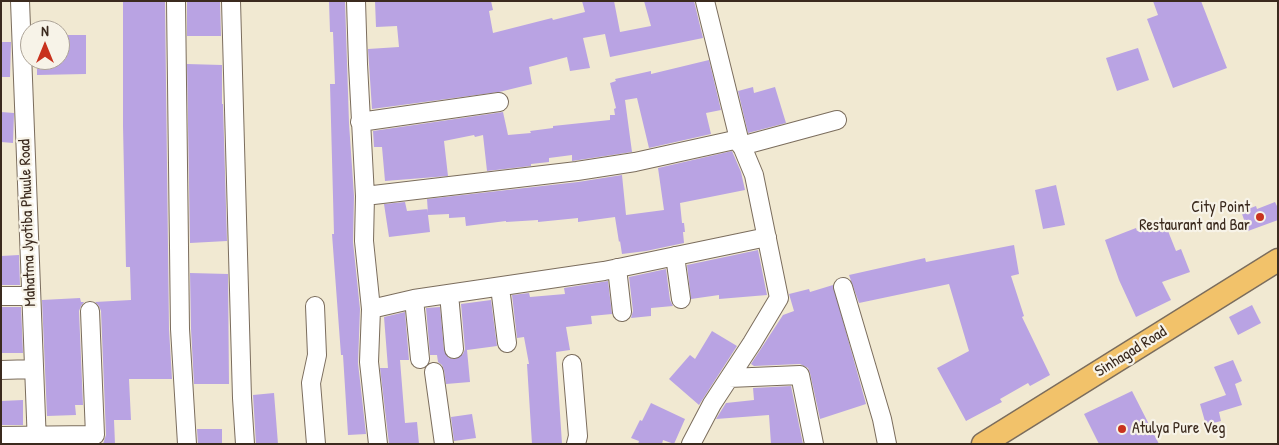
<!DOCTYPE html>
<style>
body{margin:0}
#map{position:relative;width:1279px;height:445px;overflow:hidden;background:#f1e9d2;font-family:"Patrick Hand",sans-serif}
canvas{display:block}
.frame{position:absolute;inset:0;border:2px solid #3b2a1e;pointer-events:none}
.north{position:absolute;left:20px;top:20px;width:50px;height:50px;box-sizing:border-box;background:#f7f3e8;border:1px solid #aca397;border-radius:50%;rotate:0deg;font-size:14px;font-weight:700;line-height:20px;text-align:center;color:#3b2a1e}
.north::after{content:'';display:block;margin:auto;width:18px;height:22px;background:#c8321e;clip-path:polygon(50% 0,100% 100%,50% 72%,0 100%)}
</style>
<div id="map">
<canvas width="1279" height="445"></canvas>
<div class="frame"></div>
<div class="north">N</div>
</div>
<script>
const g = document.querySelector('canvas').getContext('2d');
g.lineJoin = 'round';
function paint(path, color) { g.fillStyle = color; g.fill(path, 'evenodd'); }
const poly = rows => new Path2D(rows.map(r => 'M' + r).join(''));
function trace(path, color, width, dash) { g.strokeStyle = color; g.lineWidth = width; g.lineCap = dash ? 'butt' : 'round'; g.setLineDash(dash || []); g.stroke(path); }
function drawText(font, color, halo, rows, align = 'center') {
  g.font = font + ' "Patrick Hand",sans-serif'; g.lineWidth = 4.5; g.setLineDash([]); g.textBaseline = 'middle'; g.strokeStyle = halo; g.fillStyle = color; for (const [text, x, y, turn = 0] of rows) {
    g.save(); g.translate(x, y); g.rotate((+turn || 0) * Math.PI / 180); g.textAlign = isNaN(turn) ? turn : align; if (halo) g.strokeText(text, 0, 0); g.fillText(text, 0, 0); g.restore();
  }
}
paint(poly([
 [123,1,165,1,169,329,172,379,129,379,131,420,114,420,115,444,103,444,106,435,101,311,99,306,95,302,131,300,130,267,126,267,123,126],
 [187,1,220,1,221,36,187,36],
 [329,1,345,1,349,123,354,196,353,242,360,309,358,363,366,434,348,435,343,355,341,355,332,234,334,234,330,84,335,84,333,32,330,32],
 [375,1,491,1,493,10,489,11,493,33,552,18,553,20,585,12,582,1,614,1,620,32,651,26,644,1,694,1,703,38,610,57,605,34,583,38,590,68,570,71,567,57,529,67,532,84,499,92,372,109,368,49,399,47,397,26,376,27],
 [1153,1,1201,1,1227,68,1173,88,1147,19,1158,15],
 [60,35,86,35,86,74,37,75,37,60,60,60],
 [1,42,11,42,10,77,1,77],
 [1138,48,1149,80,1117,91,1106,58],
 [709,60,721,110,706,113,711,134,649,148,637,98,625,100,632,152,572,161,572,155,549,158,549,162,531,164,531,166,487,171,483,135,475,137,474,135,444,141,448,176,385,181,382,147,374,147,373,131,503,112,508,135,531,133,530,131,553,128,553,126,610,120,610,115,615,115,614,109,616,108,610,83,616,81,615,79,651,71,651,74],
 [187,64,222,65,222,104,223,104,227,241,190,243],
 [753,87,754,93,775,87,786,123,748,133,738,91],
 [1,112,14,113,13,143,1,142],
 [732,151,741,172,745,190,680,203,682,223,684,223,685,232,683,232,684,243,646,251,622,254,620,241,619,242,615,217,578,222,578,218,538,222,538,220,506,222,506,221,466,226,465,217,449,218,449,214,428,215,430,232,389,237,384,204,405,202,407,211,428,209,428,213,427,199,578,182,622,175,626,215,664,210,658,168],
 [1056,185,1065,225,1043,229,1035,190],
 [1275,202,1278,208,1278,220,1248,231,1242,214,1244,214,1243,211,1256,206,1257,209],
 [1164,221,1176,251,1181,249,1190,272,1162,282,1171,300,1136,317,1119,280,1105,240,1136,228,1137,231],
 [1014,245,1019,274,1011,276,1024,316,1022,317,1050,375,1030,386,1028,383,1000,399,1002,402,966,421,937,368,969,351,949,284,859,303,849,275,925,258,926,262],
 [758,250,767,295,719,299,719,295,691,299,687,265],
 [19,255,20,285,1,285,1,256],
 [666,269,670,300,673,306,651,308,651,316,631,318,633,311,629,277],
 [190,273,228,274,229,384,194,384,191,329],
 [608,281,612,314,591,316,592,324,566,327,570,350,556,352,562,444,532,444,527,364,529,364,524,337,517,338,512,295,529,293,530,297,565,294,564,288],
 [833,285,866,404,820,419,810,373,808,368,800,364,754,366,751,364,783,315,794,311,789,294,809,289,810,292],
 [80,298,81,302,84,302,81,306,79,311,83,405,75,405,76,415,47,416,42,300],
 [491,300,497,346,467,350,470,382,446,384,444,370,442,365,438,362,437,355,430,355,426,308,440,307,444,350,449,358,455,359,463,354,465,349,461,304],
 [1252,305,1261,323,1238,335,1229,317],
 [1,307,21,307,23,353,1,353],
 [405,312,409,360,400,360,405,423,417,422,419,444,389,444,380,368,388,368,384,317],
 [712,331,737,346,699,405,669,379,690,355,695,359],
 [1233,360,1242,381,1235,384,1242,405,1219,412,1221,421,1206,425,1200,404,1226,395,1214,367],
 [791,386,803,444,771,444,769,415,716,419,726,403,754,400,753,388],
 [1132,391,1159,444,1099,444,1084,414],
 [274,393,278,444,256,444,253,395],
 [23,400,23,425,1,425,1,401],
 [651,403,685,419,674,444,663,440,662,444,638,444,639,441,631,438,640,420,642,421],
 [472,414,476,438,454,441,451,417],
 [197,429,222,429,222,444,198,444]
]), '#b9a3e3');
const minor = poly([
 [20,1,37,444],
 [176,1,180,329,187,444],
 [231,1,242,398,245,444],
 [356,1,358,64,365,196],
 [360,122,499,102],
 [741,146,837,120],
 [675,256,681,299],
 [617,268,622,312],
 [500,287,507,343],
 [843,287,882,419,887,444],
 [449,294,454,349],
 [1,296,31,296],
 [414,299,420,359],
 [315,306,317,355,311,383,316,444],
 [371,309,414,299,604,271,767,237],
 [572,364,578,436,576,444],
 [1,370,34,369],
 [434,372,444,444],
 [729,378,800,375,814,444],
 [1,436,95,435,90,311],
 [378,444,369,362,371,309,364,241,365,196,577,171,635,162,739,139],
 [691,444,712,404,752,343,779,298,754,175,739,139,705,1]
]);
const major = poly([
 [983,444,1278,260]
]);
trace(minor, '#7b6d5d', 20);
trace(major, '#7b6d5d', 25);
trace(minor, '#fff', 18);
trace(major, '#f2c26a', 22);
for (const [x, y, r, color] of [
 [1260,217,5,"#c8321e"],
 [1122,429,5,"#c8321e"]
]) { const dot = new Path2D(); dot.arc(x, y, r, 0, 2 * Math.PI); g.fillStyle = color; g.fill(dot); trace(dot, '#f7f3e8', 2); }
drawText('16px', '#3b2a1e', '#f7f3e8', [
 ["City Point",1250,208],
 ["Restaurant and Bar",1250,226],
 ["Atulya Pure Veg",1132,429,"left"]
], 'right');
drawText('16px', '#3b2a1e', '#f7f3e8', [
 ["Mahatma Jyotiba Phuule Road",28,223,-92],
 ["Sinhagad Road",1131,352,-32]
]);
</script>
